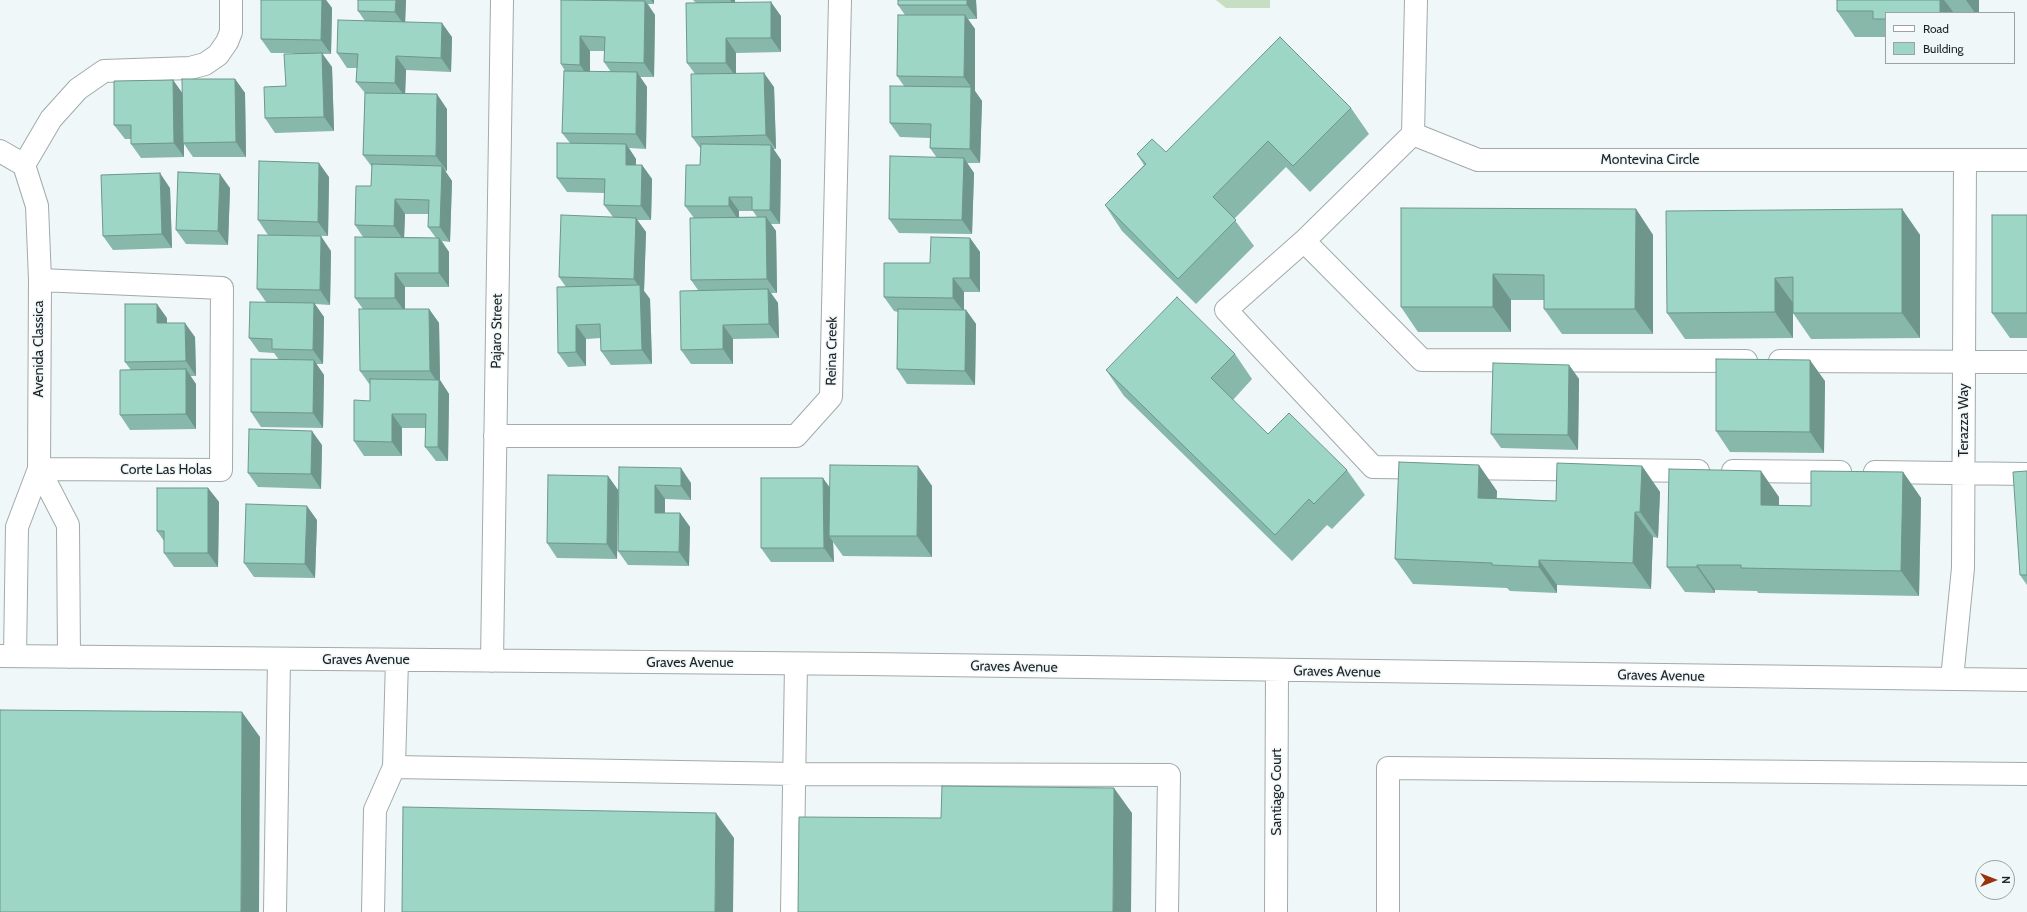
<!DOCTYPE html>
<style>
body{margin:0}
#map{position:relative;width:2027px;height:912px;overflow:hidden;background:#eff7f9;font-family:Cabin,sans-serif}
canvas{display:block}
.legend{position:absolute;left:1885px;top:12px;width:130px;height:52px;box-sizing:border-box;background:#eff7f9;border:1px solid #9ca2a3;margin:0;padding:5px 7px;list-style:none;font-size:12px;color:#1f2223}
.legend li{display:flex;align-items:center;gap:8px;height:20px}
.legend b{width:20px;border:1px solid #9ca2a3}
.north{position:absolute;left:1975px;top:860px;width:40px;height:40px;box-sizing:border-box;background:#eff7f9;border:1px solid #9ca2a3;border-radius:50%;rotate:90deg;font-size:11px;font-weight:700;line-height:16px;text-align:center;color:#1f2223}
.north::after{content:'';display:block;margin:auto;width:14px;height:18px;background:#99330a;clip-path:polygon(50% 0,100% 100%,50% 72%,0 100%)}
</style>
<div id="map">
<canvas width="2027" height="912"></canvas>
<ul class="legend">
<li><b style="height:5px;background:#fff"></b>Road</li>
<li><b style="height:11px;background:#9dd6c5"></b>Building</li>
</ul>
<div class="north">N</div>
</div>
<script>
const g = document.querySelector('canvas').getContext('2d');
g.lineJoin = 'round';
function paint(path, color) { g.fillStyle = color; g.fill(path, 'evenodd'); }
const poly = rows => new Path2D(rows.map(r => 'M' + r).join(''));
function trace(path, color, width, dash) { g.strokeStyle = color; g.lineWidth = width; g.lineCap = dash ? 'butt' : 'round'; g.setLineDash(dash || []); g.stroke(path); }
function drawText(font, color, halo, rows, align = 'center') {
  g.font = font + ' Cabin,sans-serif'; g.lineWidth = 3; g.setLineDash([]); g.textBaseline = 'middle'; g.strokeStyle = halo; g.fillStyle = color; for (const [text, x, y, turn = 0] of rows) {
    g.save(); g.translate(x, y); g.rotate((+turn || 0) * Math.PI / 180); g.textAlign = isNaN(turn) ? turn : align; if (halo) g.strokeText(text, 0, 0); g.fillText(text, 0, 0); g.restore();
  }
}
paint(poly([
 [1216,0,1270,0,1270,8,1226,8]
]), '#c7dec3');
const minor = poly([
 [1416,0,1413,134,1478,160,2027,160],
 [1413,134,1304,241,1422,360,1746,361],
 [0,151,24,165],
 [1304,241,1226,310,1373,467,1698,471],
 [1780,361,2027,362],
 [495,436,796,436,831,397,840,0],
 [39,469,221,470,222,288,40,280],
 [39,469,68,525,69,657],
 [1733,471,1840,472],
 [1875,472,2027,474],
 [0,656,867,664,2027,680],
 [15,656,17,527,39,469,40,280,37,206,24,165,51,119,78,89,104,71,190,68,205,64,218,55,227,42,231,32,231,0],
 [492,661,502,0],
 [1952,679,1963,568,1965,160],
 [394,767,795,774,1169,775,1167,912],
 [275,912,279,659],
 [373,912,375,810,394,767,397,660],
 [792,912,796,664],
 [1276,912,1277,671],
 [1388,912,1388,768,2027,774]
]);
trace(minor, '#a2aaab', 24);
trace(minor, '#fff', 22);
paint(poly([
 [261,0,326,0,332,8,331,54,322,54,332,67,334,131,275,133,265,118,286,86,294,53,271,53,261,39],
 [406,0,405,22,452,37,451,72,406,70,405,94,447,109,447,171,445,171,452,181,450,242,442,241,449,252,449,287,405,287,405,309,429,309,439,323,440,380,449,394,448,461,436,461,425,447,426,428,402,428,402,456,364,456,354,441,370,401,370,385,360,371,363,309,355,298,363,237,355,225,371,186,372,167,363,155,365,93,356,82,357,68,347,68,337,53,365,21,358,11],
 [405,214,429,214,428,227,436,238,404,237],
 [561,0,613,1,613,0,654,0,654,4,648,4,655,15,654,77,640,77,647,87,646,149,629,148,636,159,636,165,642,165,652,179,651,220,637,220,646,232,644,291,650,299,652,364,611,365,601,351,601,338,586,339,586,366,568,367,558,353,566,287,559,277,613,217,604,205,604,193,567,192,557,178,570,143,562,133,565,71,561,64],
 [590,51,604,51,604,62,611,72,590,72],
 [693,0,735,0,735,3,781,16,781,52,736,53,736,74,774,87,776,149,773,149,781,160,780,224,771,224,776,231,777,293,771,293,778,303,779,338,733,339,733,364,691,364,681,350,698,290,691,280,694,218,685,206,700,165,701,149,692,137,695,74,687,63,696,3],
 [739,211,753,211,757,217,739,217],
 [976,0,977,19,968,19,975,29,975,91,982,101,980,163,967,163,974,173,972,234,899,233,889,219,937,158,930,148,930,138,900,137,890,123,904,86,897,76,905,15,898,5],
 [1837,0,1979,0,1979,13,1886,13,1886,37,1855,37,1837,11],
 [235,79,245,93,246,157,193,157,184,144,184,157,141,158,131,144,131,139,125,139,114,125,173,80,182,93],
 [1351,108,1369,134,1310,192,1286,167,1234,219,1254,246,1196,304,1122,231,1105,205,1144,165,1137,154,1166,152],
 [329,177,328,236,268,235,258,220],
 [170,188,172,248,113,250,103,236],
 [230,188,228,245,186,244,176,230],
 [1636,209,1653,235,1653,334,1562,334,1544,309,1544,300,1511,300,1511,332,1418,332,1401,307],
 [1902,209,1920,235,1920,338,1811,339,1793,313,1793,303,1793,338,1685,339,1667,313],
 [2027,215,2027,338,2010,338,1992,313],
 [970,238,980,252,980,292,964,292,964,310,966,310,976,324,975,385,907,384,897,369,898,312,894,311,884,297,930,263],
 [331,251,330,305,315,304,324,317,323,364,316,364,324,375,323,428,261,427,251,412,279,360,274,353,259,352,249,338,266,302,257,289],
 [167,318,167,323,195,337,196,376,190,376,196,384,196,429,130,430,120,415,131,370,125,362],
 [1235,354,1252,379,1233,400,1268,434,1347,470,1365,495,1332,529,1327,525,1292,561,1124,396,1106,370],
 [1569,365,1579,379,1578,450,1501,448,1491,434],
 [1825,381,1824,453,1730,452,1716,431],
 [322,445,321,489,258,487,248,473],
 [918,466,932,486,932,557,843,556,833,542,834,562,771,562,761,548,829,487],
 [1642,466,1660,492,1658,538,1653,537,1651,589,1557,585,1557,593,1510,591,1507,588,1413,584,1395,559,1497,491,1496,498,1556,501],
 [619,467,691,483,691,500,665,499,665,513,680,513,690,527,689,566,628,565,618,551],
 [2027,471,2027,585,2020,575],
 [1903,472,1921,498,1919,596,1758,593,1757,591,1715,590,1715,593,1685,592,1667,567,1779,497,1779,505,1811,506],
 [608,476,618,490,617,559,557,558,547,543],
 [208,488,219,502,218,567,174,567,164,553,164,541,157,531],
 [317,520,315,578,254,577,244,563]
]), '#87b8a9');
paint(poly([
 [322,0,326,0,332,8,331,54,321,40],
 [396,0,406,0,405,26,395,12],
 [651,0,654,0,654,4],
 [730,0,735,0,735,6],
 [967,0,976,0,977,19,967,5],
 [1940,0,1944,0,1954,13,1940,13],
 [1966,0,1979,0,1979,13,1975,13],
 [645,1,655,15,654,77,644,63],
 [771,2,781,16,781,52,771,38],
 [965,15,975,29,975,91,982,101,980,163,970,149,971,87,964,77],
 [442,23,452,37,451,72,441,58],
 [580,36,590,51,590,79,580,65],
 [726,38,736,53,736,77,726,63],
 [322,53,332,67,334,131,324,117],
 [396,56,406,70,405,97,395,83],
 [637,72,647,87,646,149,636,134],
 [764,73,774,87,776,149,766,135],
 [235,79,245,93,246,157,236,142],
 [173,80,183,94,183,143,184,144,184,157,174,143],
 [437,94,447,109,447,171,436,156],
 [626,144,636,159,636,179,626,165],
 [771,145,781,160,780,224,770,210],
 [964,158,974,173,972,234,962,220],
 [319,163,329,177,328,236,318,222],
 [642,165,652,179,651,220,641,206],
 [442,166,452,181,450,242,440,227],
 [160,173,170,188,172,248,162,234],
 [220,174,230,188,228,245,218,231],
 [729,197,739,211,739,221,729,206],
 [395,199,405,214,404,241,394,226],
 [1636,209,1653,235,1653,334,1635,309],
 [1902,209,1920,235,1920,338,1902,313],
 [766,217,776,231,777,293,767,279],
 [636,218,646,232,644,291,650,299,652,364,642,350,640,288,634,279],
 [321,236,331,251,330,305,320,290],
 [439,238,449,252,449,287,439,273],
 [970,238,980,252,980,292,970,278],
 [395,273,405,287,405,312,395,298],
 [1493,274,1511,300,1511,332,1493,307],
 [953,278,964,292,964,312,953,298],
 [1775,278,1793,303,1793,338,1775,312],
 [768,289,778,303,779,338,769,324],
 [314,303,324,317,323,364,313,350],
 [157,304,167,318,167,337,157,323],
 [429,309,439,323,440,380,449,394,448,461,438,447,439,385,430,371],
 [966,310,976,324,975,385,965,371],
 [185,323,195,337,196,376,186,361],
 [576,325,586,339,586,366,576,352],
 [723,325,733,339,733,364,723,349],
 [314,360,324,375,323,428,313,413],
 [1810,360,1825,381,1824,453,1810,432],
 [1569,365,1579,379,1578,450,1568,435],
 [186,369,196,384,196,429,186,414],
 [392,414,402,428,402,456,392,442],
 [312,431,322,445,321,489,311,474],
 [1479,465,1497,491,1496,523,1478,498],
 [918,466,932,486,932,557,917,536],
 [1642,466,1660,492,1658,538,1640,512],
 [681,468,691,483,691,500,681,486],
 [1761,471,1779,497,1779,530,1761,505],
 [1903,472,1921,498,1919,596,1901,571],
 [608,476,618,490,617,559,607,544],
 [823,478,833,492,829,536,833,542,834,562,824,548],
 [655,485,665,499,665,527,655,513],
 [208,488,219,502,218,567,208,553],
 [307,506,317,520,315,578,305,564],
 [1635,512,1653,537,1651,589,1633,563],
 [680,513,690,527,689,566,679,552],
 [1539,560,1557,585,1557,593,1539,567],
 [1697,565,1715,590,1715,593,1697,567],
 [242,712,260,737,259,912,241,912],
 [1114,788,1132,813,1131,912,1113,912],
 [716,813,734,838,733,912,715,912]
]), '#6e968a');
const building = poly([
 [261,0,322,0,321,40,261,39,261,0],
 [358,0,396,0,395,12,358,11,358,0],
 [561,0,645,1,644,63,604,62,605,37,580,36,580,65,561,64,561,0],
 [898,0,967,0,967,5,898,5,898,0],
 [1837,0,1940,0,1940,13,1886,13,1886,19,1873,19,1873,11,1837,11,1837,0],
 [771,2,771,38,726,38,726,63,687,63,686,3,771,2],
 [898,15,965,15,964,77,897,76,898,15],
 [338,20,442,23,441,58,396,56,395,83,356,82,358,54,337,53,338,20],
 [1280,37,1351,108,1293,166,1268,141,1213,197,1236,220,1178,279,1105,205,1146,164,1137,154,1152,139,1166,152,1280,37],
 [322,53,324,117,265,118,264,87,286,86,284,54,322,53],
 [564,71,637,72,636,134,562,133,564,71],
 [764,73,766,135,692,137,691,74,764,73],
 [182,79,235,79,236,142,183,143,182,79],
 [173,80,174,143,131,144,131,125,114,125,114,81,173,80],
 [890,86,971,87,970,149,930,148,931,124,890,123,890,86],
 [365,93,437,94,436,156,363,155,365,93],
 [557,143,626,144,626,165,642,165,641,206,604,205,605,179,557,178,557,143],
 [701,144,771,145,770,210,752,210,752,197,729,197,729,206,685,206,686,165,700,165,701,144],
 [890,156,964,158,962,220,889,219,890,156],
 [259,161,319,163,318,222,258,220,259,161],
 [372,164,442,166,440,227,428,227,429,200,395,199,394,226,355,225,356,186,371,186,372,164],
 [178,172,220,174,218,231,176,230,178,172],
 [160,173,162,234,103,236,101,175,160,173],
 [1401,208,1636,209,1635,309,1544,309,1544,275,1493,274,1493,307,1401,307,1401,208],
 [1902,209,1902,313,1793,313,1793,277,1775,278,1775,312,1667,313,1666,211,1902,209],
 [561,215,636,218,634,279,559,277,561,215],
 [1992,215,2027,215,2027,313,1992,313,1992,215],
 [766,217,767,279,691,280,690,218,766,217],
 [258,235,321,236,320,290,257,289,258,235],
 [355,237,439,238,439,273,395,273,395,298,355,298,355,237],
 [931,237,970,238,970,278,953,278,953,298,884,297,884,263,930,263,931,237],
 [640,285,642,350,601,351,600,324,576,325,576,352,558,353,557,287,640,285],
 [768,289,769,324,723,325,723,349,681,350,680,291,768,289],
 [1177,297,1235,354,1211,378,1268,434,1289,413,1347,470,1314,504,1309,499,1275,535,1106,370,1177,297],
 [250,302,314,303,313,350,272,349,272,339,249,338,250,302],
 [125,304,157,304,157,323,185,323,186,361,125,362,125,304],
 [359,309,429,309,430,371,360,371,359,309],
 [898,309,966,310,965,371,897,369,898,309],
 [251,359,314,360,313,413,251,412,251,359],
 [1716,359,1810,360,1810,432,1716,431,1716,359],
 [1493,363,1569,365,1568,435,1491,434,1493,363],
 [186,369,186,414,120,415,120,370,186,369],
 [370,379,439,380,438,447,425,447,426,414,392,414,392,442,354,441,354,400,370,401,370,379],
 [249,429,312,431,311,474,248,473,249,429],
 [1399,462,1479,465,1478,498,1556,501,1557,463,1642,466,1640,512,1635,512,1633,563,1539,560,1539,567,1492,565,1492,563,1395,559,1399,462],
 [830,465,918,466,917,536,829,536,830,465],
 [619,467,681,468,681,486,655,485,655,513,680,513,679,552,618,551,619,467],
 [1669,469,1761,471,1761,505,1811,506,1811,471,1903,472,1901,571,1741,568,1741,565,1697,565,1697,567,1667,567,1669,469],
 [2027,471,2027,575,2020,575,2013,472,2027,471],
 [548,475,608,476,607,544,547,543,548,475],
 [761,478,823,478,824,548,761,548,761,478],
 [157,488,208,488,208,553,164,553,164,531,157,531,157,488],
 [246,504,307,506,305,564,244,563,246,504],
 [0,710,242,712,241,912,0,912,0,710],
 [942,786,1114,788,1113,912,798,912,799,817,941,818,942,786],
 [403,807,716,813,715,912,402,912,403,807]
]);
paint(building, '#9dd6c5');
trace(building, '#6e968a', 1);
drawText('14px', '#1f2223', '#eff7f9', [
 ["Montevina Circle",1650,160],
 ["Pajaro Street",497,331,-89],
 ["Avenida Classica",39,349,-90],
 ["Reina Creek",832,351,-89],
 ["Terazza Way",1964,420,-90],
 ["Corte Las Holas",166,470],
 ["Graves Avenue",366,660],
 ["Graves Avenue",690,663],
 ["Graves Avenue",1014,667,1],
 ["Graves Avenue",1337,672,1],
 ["Graves Avenue",1661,676,1],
 ["Santiago Court",1277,792,-90]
]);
</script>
